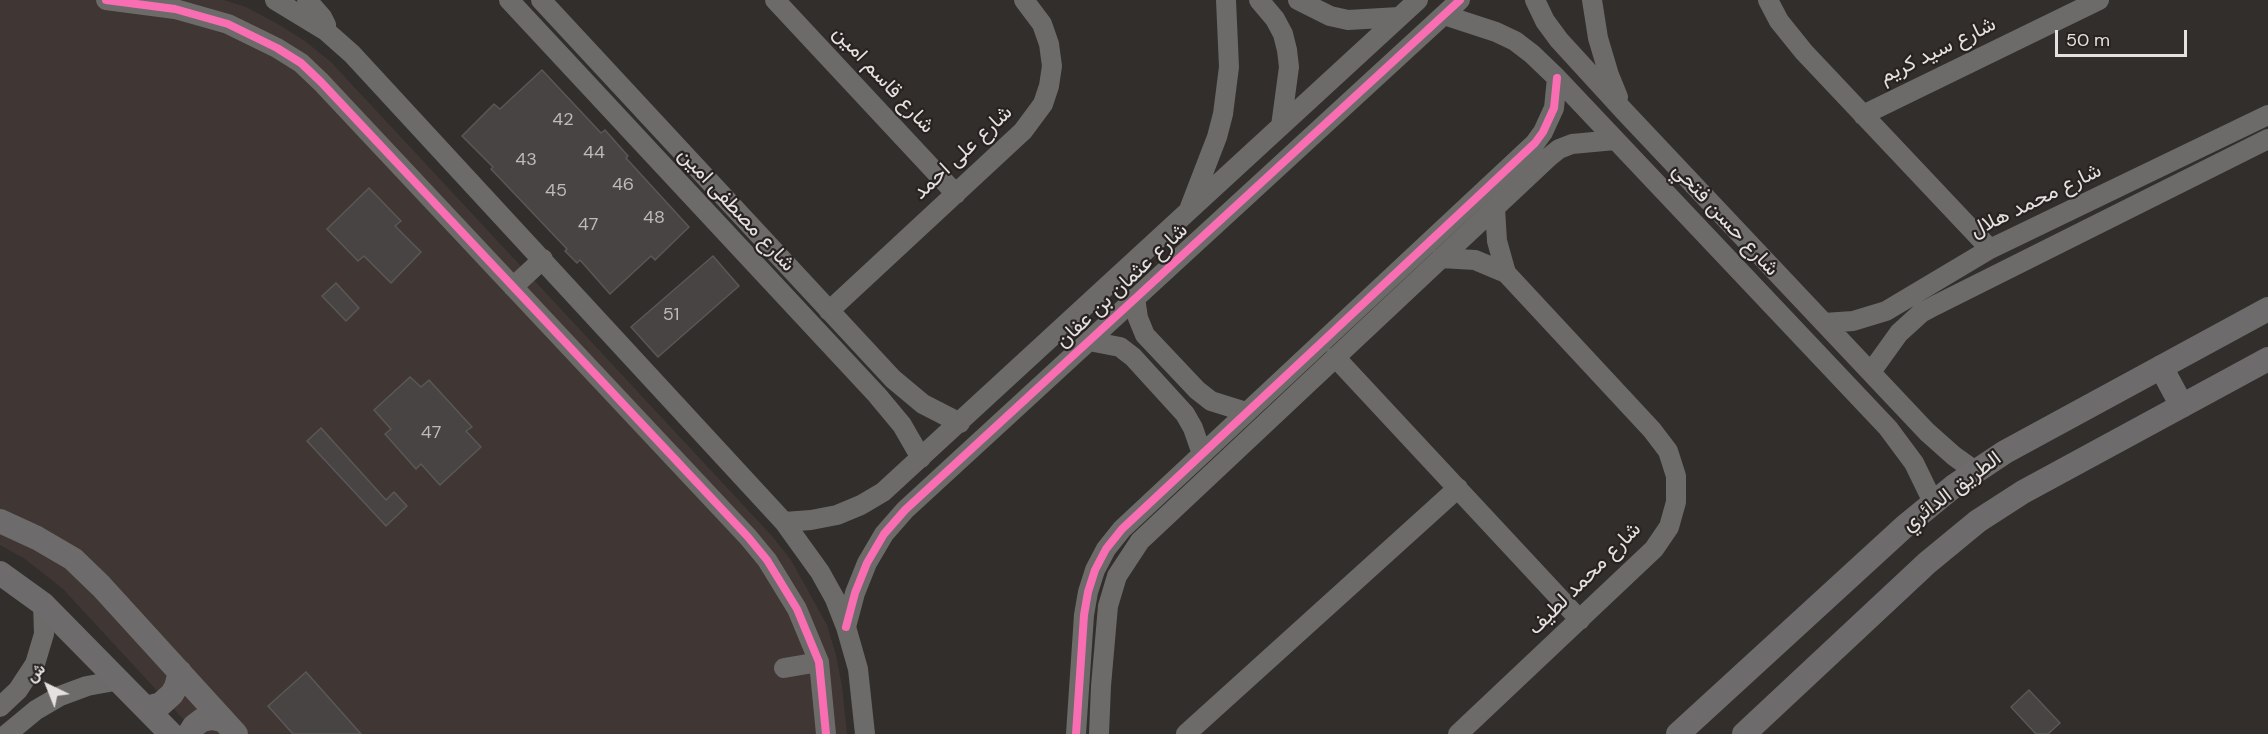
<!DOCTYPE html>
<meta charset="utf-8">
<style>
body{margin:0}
#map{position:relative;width:2268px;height:734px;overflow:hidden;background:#312e2c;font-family:"DM Sans",Vazirmatn,sans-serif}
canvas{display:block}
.north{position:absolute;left:18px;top:656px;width:60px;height:60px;-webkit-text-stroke:4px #282321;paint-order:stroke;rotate:317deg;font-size:16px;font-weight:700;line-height:24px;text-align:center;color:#e4e1e0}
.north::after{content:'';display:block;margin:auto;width:21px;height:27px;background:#e4e1e0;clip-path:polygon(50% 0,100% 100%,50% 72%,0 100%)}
.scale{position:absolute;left:2055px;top:30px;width:132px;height:27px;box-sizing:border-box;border:3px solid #e4e1e0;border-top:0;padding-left:8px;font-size:18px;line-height:21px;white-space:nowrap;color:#e4e1e0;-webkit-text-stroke:4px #282321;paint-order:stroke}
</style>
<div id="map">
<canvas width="2268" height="734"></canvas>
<div class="north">ش</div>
<div class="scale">50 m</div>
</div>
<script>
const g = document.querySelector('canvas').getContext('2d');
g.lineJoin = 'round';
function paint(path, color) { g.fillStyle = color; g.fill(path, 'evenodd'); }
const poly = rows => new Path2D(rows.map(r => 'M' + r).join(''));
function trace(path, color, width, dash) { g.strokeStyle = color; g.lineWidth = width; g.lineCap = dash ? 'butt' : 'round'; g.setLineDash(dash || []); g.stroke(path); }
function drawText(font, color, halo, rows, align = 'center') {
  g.font = font + ' "DM Sans",Vazirmatn,sans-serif'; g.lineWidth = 4.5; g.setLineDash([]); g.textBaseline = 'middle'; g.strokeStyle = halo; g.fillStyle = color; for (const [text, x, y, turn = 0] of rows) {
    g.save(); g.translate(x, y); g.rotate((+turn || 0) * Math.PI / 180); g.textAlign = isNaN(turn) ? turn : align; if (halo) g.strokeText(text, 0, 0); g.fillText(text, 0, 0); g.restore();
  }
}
paint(poly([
 [0,0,224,0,246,7,276,23,305,41,331,62,772,536,791,560,827,625,836,655,842,686,847,734,197,734,63,589,25,559,0,545]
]), '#403633');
const building = poly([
 [542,70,601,133,605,130,628,156,626,158,689,227,655,260,651,256,610,294,580,260,577,263,565,251,567,249,491,169,493,167,462,136,494,104,500,109,542,70],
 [369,188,401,221,395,226,421,252,391,283,364,256,358,261,327,229,369,188],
 [713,256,739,286,658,357,631,327,713,256],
 [336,283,359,308,346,321,322,296,336,283],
 [410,377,421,387,429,380,472,427,466,431,481,447,440,485,421,464,416,469,385,434,391,429,374,410,410,377],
 [321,428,386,500,394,492,407,506,386,526,307,441,321,428],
 [306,672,361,734,293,734,268,706,306,672],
 [2029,690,2060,723,2048,734,2036,734,2011,707,2029,690]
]);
paint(building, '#474443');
trace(building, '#5a5857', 1.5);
trace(poly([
 [106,0,175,9,228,24,277,48,301,63,321,82,748,537,767,560,797,609,819,662,826,734],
 [275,0,326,31,352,54,784,522,820,572,835,599,846,627,858,669,865,734],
 [307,0,322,17,326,25],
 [509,0,877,395,902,425,921,458],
 [541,0,893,379,923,404,960,423],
 [775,0,956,194],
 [1259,0,1275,19,1283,34,1287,50,1289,67,1281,126],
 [1298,0,1330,16,1348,20,1399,17],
 [1535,0,1545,21,1559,40,1624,111,1927,432,1954,456,1975,471],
 [1592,0,1598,38,1609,75,1618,97],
 [1768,0,1779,21,1804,52,1990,249],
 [1444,15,1496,32,1515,41,1532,54,1557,78,1888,428,1914,463,1933,502],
 [1863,115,2099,0],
 [1190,207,1217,137,1223,114,1229,67,1226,0],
 [1495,208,1497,241,1506,273],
 [1441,258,1475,260,1506,273,1652,430,1668,451,1676,476,1676,502,1669,527,1654,549,1458,734],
 [513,287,543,259],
 [1135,298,1138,318,1145,335,1197,390,1211,401,1246,412],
 [829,311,1023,131,1043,104,1049,86,1052,66,1049,44,1042,24,1024,0],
 [1824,323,1853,321,1886,311,1990,249,2268,115],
 [1089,341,1120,347,1133,357,1185,414,1193,428,1202,454],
 [1335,357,1580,620],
 [1871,372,1899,333,1921,313,1934,306,2268,139],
 [784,522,811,520,837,515,861,505,883,492,1418,0],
 [846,627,855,593,867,563,884,534,905,510,1460,0],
 [784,668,819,662],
 [0,707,18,690,35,664,44,634,43,604],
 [7,734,36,710,60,696,87,686,120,680],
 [1076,734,1084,615,1088,592,1095,570,1106,549,1122,529,1535,143,1543,132,1554,108,1557,78],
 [1099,734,1101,686,1108,606,1117,576,1140,541,1549,157,1559,149,1572,144,1615,140],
 [1186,734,1458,488]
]), '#6c6b6a', 20);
trace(poly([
 [2161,367,2182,406],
 [0,521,37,538,73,559,101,586,236,734],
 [0,573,43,604,171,734],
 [146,708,161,704,172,694,176,687,180,672],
 [189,734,194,726,202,720,212,718,222,720],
 [1678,734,1904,527,1954,486,2005,452,2268,309],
 [1744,734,1927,563,1978,521,2023,492,2268,359]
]), '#6d6b6b', 24);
trace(poly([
 [106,0,175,9,228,24,277,48,301,63,321,82,748,537,767,560,797,609,819,662,826,734],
 [846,627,855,593,867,563,884,534,905,510,1460,0],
 [1076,734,1084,615,1088,592,1095,570,1106,549,1122,529,1535,143,1543,132,1554,108,1557,78]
]), '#f96db3', 8);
drawText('18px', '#bdbab9', null, [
 ["42",563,120],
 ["44",594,153],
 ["43",526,160],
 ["46",623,185],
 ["45",556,191],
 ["48",654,218],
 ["47",588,225],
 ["51",671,315],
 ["47",431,433]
]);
drawText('21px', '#e4e1e0', '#282321', [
 ["شارع سيد كريم",1938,51,-26],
 ["شارع قاسم امين",883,80,47],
 ["شارع على احمد",963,153,-43],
 ["شارع محمد هلال",2036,201,-26],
 ["شارع مصطفى امين",736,210,47],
 ["شارع حسن فتحي",1725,220,47],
 ["شارع عثمان بن عفان",1122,286,-43],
 ["الطريق الدائري",1952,492,-37],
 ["شارع محمد لطيف",1585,579,-45]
]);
</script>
